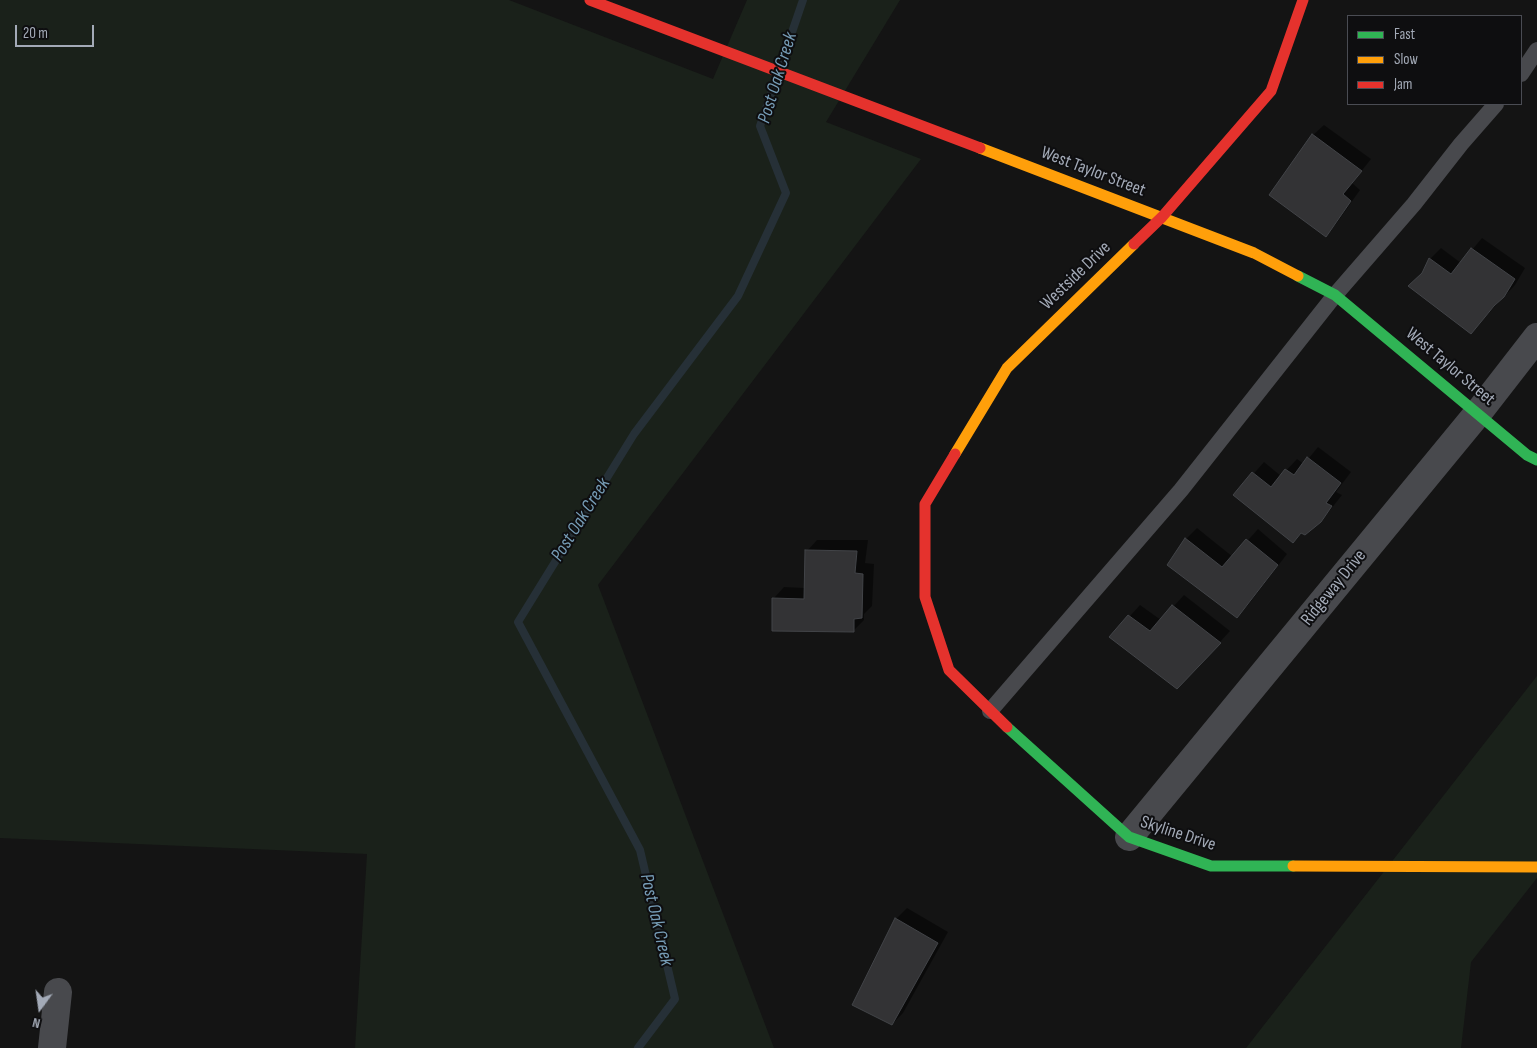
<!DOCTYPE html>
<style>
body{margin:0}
#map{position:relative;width:1537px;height:1048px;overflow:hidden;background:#141414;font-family:"Sofia Sans Condensed",sans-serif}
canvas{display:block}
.legend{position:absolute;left:1347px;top:15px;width:175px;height:90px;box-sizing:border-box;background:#0e0e10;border:1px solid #4a4c53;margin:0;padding:6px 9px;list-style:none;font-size:15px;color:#a3aab7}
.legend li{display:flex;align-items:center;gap:10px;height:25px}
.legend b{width:25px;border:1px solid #4a4c53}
.north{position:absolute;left:15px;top:983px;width:50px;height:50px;-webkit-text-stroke:4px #0e0e10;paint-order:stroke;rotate:194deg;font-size:14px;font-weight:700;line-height:20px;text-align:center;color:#a3aab7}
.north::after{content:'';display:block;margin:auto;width:18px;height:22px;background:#a3aab7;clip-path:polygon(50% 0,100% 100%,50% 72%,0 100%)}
.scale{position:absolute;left:15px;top:25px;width:79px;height:22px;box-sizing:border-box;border:2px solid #a3aab7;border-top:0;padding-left:6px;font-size:15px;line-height:18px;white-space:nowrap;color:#a3aab7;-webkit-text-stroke:4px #0e0e10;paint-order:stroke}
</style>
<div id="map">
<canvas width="1537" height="1048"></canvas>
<ul class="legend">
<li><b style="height:6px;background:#30b455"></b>Fast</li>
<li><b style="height:6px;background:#ff9f0a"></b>Slow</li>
<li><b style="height:6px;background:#e5322d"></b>Jam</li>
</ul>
<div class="north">N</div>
<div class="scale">20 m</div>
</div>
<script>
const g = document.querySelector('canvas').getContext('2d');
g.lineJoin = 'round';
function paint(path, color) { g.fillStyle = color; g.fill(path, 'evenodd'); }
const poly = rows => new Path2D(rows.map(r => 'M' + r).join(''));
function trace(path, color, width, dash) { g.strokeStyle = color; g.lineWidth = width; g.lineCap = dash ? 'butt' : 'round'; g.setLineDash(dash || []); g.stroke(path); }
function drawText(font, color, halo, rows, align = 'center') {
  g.font = font + ' "Sofia Sans Condensed",sans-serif'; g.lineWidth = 4; g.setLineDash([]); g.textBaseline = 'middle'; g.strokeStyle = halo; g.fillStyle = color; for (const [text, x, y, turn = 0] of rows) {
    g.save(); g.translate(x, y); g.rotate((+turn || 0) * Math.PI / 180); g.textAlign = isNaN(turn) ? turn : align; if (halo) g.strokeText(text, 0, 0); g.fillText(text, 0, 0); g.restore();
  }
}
paint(poly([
 [0,0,509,0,713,79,747,0,900,0,826,122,921,159,598,585,774,1048,355,1048,367,854,0,838],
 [1537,676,1537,878,1471,962,1461,1048,1246,1048]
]), '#1a211a');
paint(poly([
 [1324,125,1371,159,1352,183,1360,190,1336,224,1325,235,1313,135],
 [1482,238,1525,268,1515,285,1471,332,1423,273,1430,259,1441,248,1461,263],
 [1318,447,1351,472,1336,492,1342,495,1331,509,1320,521,1302,532,1293,541,1235,495,1264,462,1281,476,1297,459,1304,464],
 [1197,528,1233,557,1258,529,1287,554,1248,605,1237,616,1168,564,1186,539],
 [817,540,868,540,865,563,874,564,872,606,864,614,864,620,853,631,774,598,784,587,805,588,807,551],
 [1184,595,1230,631,1188,677,1111,637,1140,605,1161,620],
 [907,908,948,932,903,1013,892,1024,896,919]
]), '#0007');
trace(poly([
 [638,1048,675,999,640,850,518,622,634,434,738,296,786,193,760,126,803,0]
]), '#263037', 8);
const building = poly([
 [1312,134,1362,171,1343,194,1351,201,1326,237,1269,195,1312,134],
 [1471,248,1515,279,1504,297,1494,306,1471,334,1408,286,1422,273,1429,258,1451,274,1471,248],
 [1307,457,1341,483,1326,503,1332,506,1321,522,1305,535,1301,533,1293,543,1233,495,1252,472,1271,487,1285,469,1294,475,1307,457],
 [1185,538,1222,567,1246,539,1278,565,1237,618,1167,565,1185,538],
 [805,550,857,551,855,573,863,574,862,618,854,619,854,632,772,631,772,598,804,599,805,550],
 [1172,605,1221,643,1177,689,1109,637,1128,615,1150,631,1172,605],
 [895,918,938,943,892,1025,852,1005,895,918]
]);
paint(building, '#333335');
trace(building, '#424448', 1);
trace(poly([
 [1521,74,1537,50],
 [990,711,1181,490,1335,295,1414,204,1461,144,1496,104]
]), '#48494d', 16);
trace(poly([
 [1129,837,1478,413,1537,337],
 [52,1048,58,992]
]), '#48494d', 28);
trace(poly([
 [1298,276,1335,295,1527,455,1537,460],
 [1007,727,1129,837,1211,866,1293,866]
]), '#30b455', 11);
trace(poly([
 [980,148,1254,253,1298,276],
 [955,454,1007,368,1134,244],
 [1293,866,1537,867]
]), '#ff9f0a', 11);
trace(poly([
 [590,0,980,148],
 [1134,244,1162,217,1271,91,1303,0],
 [955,454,925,504,925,597,949,670,1007,727]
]), '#e5322d', 11);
drawText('18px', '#a3aab7', '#0e0e10', [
 ["West Taylor Street",1093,172,21],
 ["Westside Drive",1076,276,-44],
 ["West Taylor Street",1450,367,40],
 ["Ridgeway Drive",1334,588,-51],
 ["Skyline Drive",1178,834,18]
]);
drawText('italic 19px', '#769cb6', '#0e0e10', [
 ["Post Oak Creek",778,78,-73],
 ["Post Oak Creek",581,520,-58],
 ["Post Oak Creek",656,920,77]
]);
</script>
